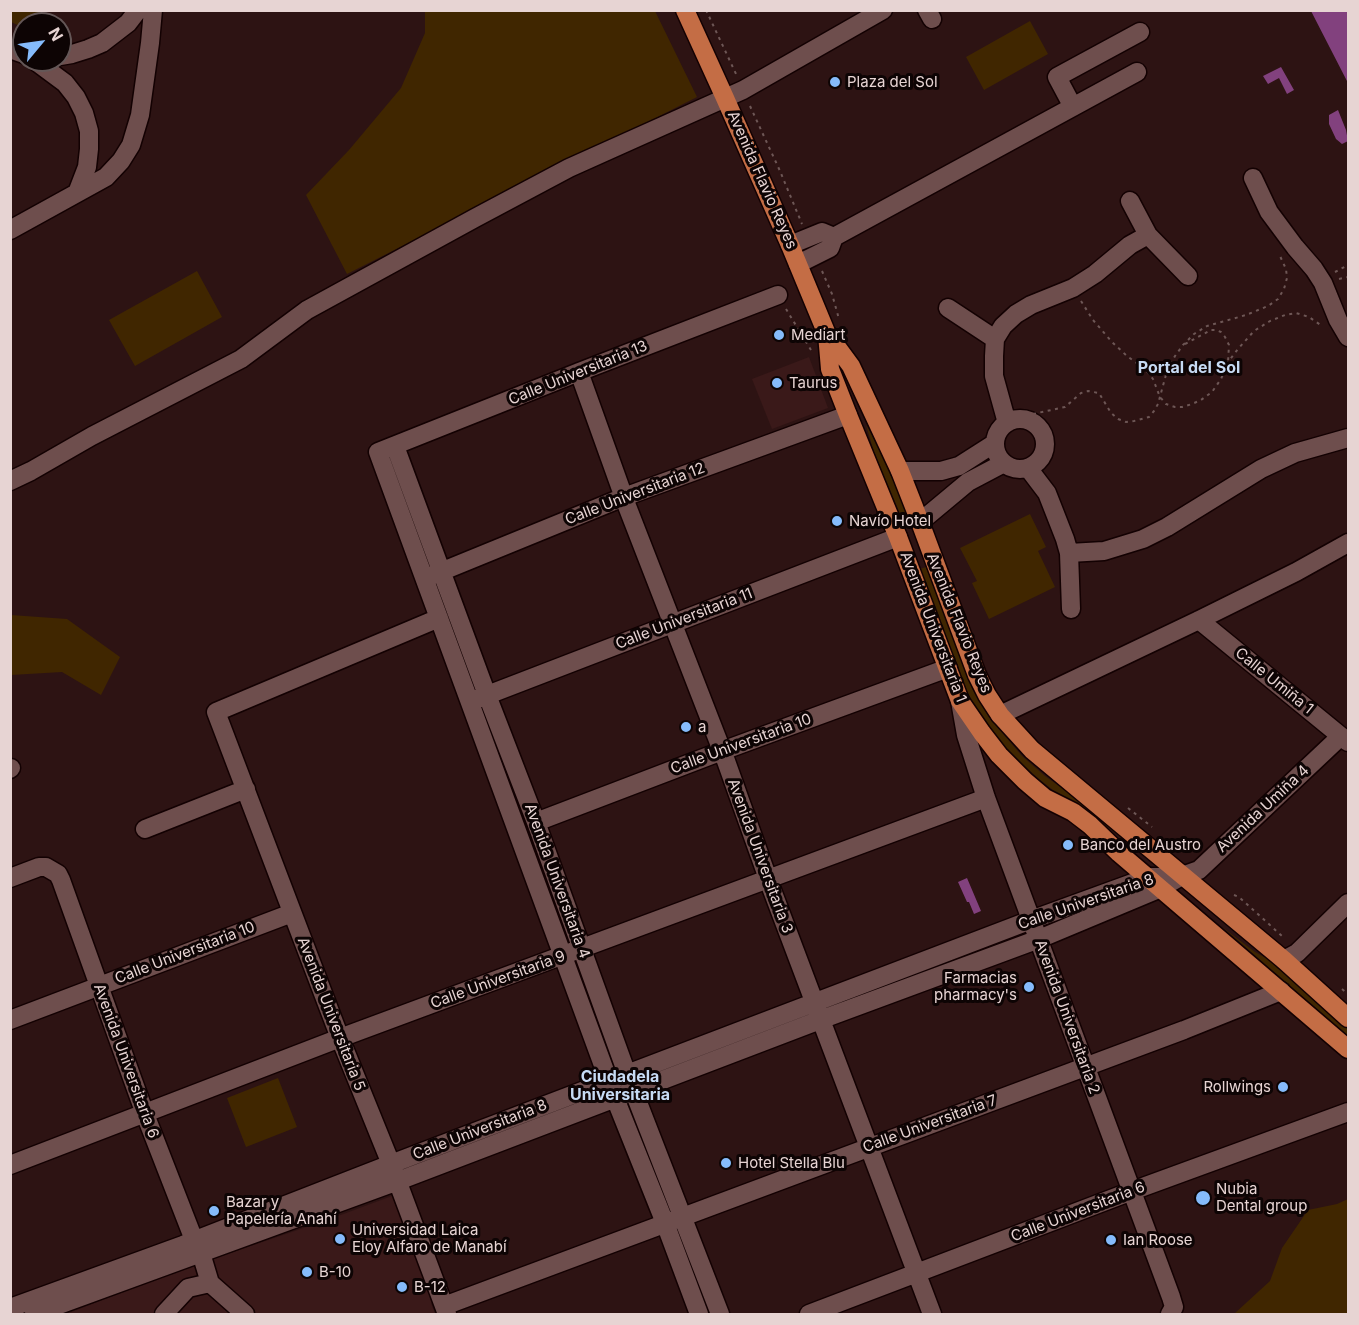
<!DOCTYPE html>
<meta charset="utf-8">
<style>
body{margin:0}
#map{position:relative;width:1359px;height:1325px;overflow:hidden;background:#2d1313;font-family:Inter,sans-serif}
canvas{display:block}
.frame{position:absolute;inset:0;border:12px solid #e7d4d3;pointer-events:none}
.north{position:absolute;left:12px;top:12px;width:60px;height:60px;box-sizing:border-box;background:#0d0404;border:2px solid #645757;border-radius:50%;rotate:61deg;font-size:16px;font-weight:700;line-height:24px;text-align:center;color:#e7d4d3}
.north::after{content:'';display:block;margin:auto;width:21px;height:27px;background:#85bbfb;clip-path:polygon(50% 0,100% 100%,50% 72%,0 100%)}
</style>
<div id="map">
<canvas width="1359" height="1325"></canvas>
<div class="frame"></div>
<div class="north">N</div>
</div>
<script>
const g = document.querySelector('canvas').getContext('2d');
g.lineJoin = 'round';
function paint(path, color) { g.fillStyle = color; g.fill(path, 'evenodd'); }
const poly = rows => new Path2D(rows.map(r => 'M' + r).join(''));
function trace(path, color, width, dash) { g.strokeStyle = color; g.lineWidth = width; g.lineCap = dash ? 'butt' : 'round'; g.setLineDash(dash || []); g.stroke(path); }
function drawText(font, color, halo, rows, align = 'center') {
  g.font = font + ' Inter,sans-serif'; g.lineWidth = 6; g.setLineDash([]); g.textBaseline = 'middle'; g.strokeStyle = halo; g.fillStyle = color; for (const [text, x, y, turn = 0] of rows) {
    g.save(); g.translate(x, y); g.rotate((+turn || 0) * Math.PI / 180); g.textAlign = isNaN(turn) ? turn : align; if (halo) g.strokeText(text, 0, 0); g.fillText(text, 0, 0); g.restore();
  }
}
paint(poly([
 [809,357,828,408,772,429,752,379],
 [392,1196,435,1301,431,1303,435,1314,66,1314,186,1268,330,1219]
]), '#3a1919');
paint(poly([
 [10,11,11,10,40,11,35,24,24,24,24,28,11,22],
 [425,11,655,11,697,97,347,274,306,195,349,150,401,88,425,33],
 [1030,21,1048,54,984,90,966,57],
 [197,271,222,317,135,366,109,320],
 [866,425,881,450,912,525,906,528,874,452],
 [1030,514,1046,547,1038,551,1055,587,989,619,972,583,977,581,960,548],
 [926,567,973,690,988,716,1022,756,1045,776,1066,791,1158,865,1157,867,1082,806,1053,790,1040,780,1014,757,999,740,983,719,969,696,961,675,920,569],
 [11,615,67,619,120,657,101,695,62,672,11,675],
 [1221,926,1255,952,1273,962,1278,966,1348,1029,1348,1036],
 [278,1078,297,1127,246,1147,227,1098],
 [1348,1199,1348,1314,1234,1314,1270,1281,1282,1248,1308,1210,1337,1204]
]), '#402600');
paint(poly([
 [1311,11,1348,11,1348,83],
 [1281,67,1294,90,1287,94,1279,78,1268,84,1263,76],
 [1338,110,1346,130,1348,141,1342,144,1336,139,1329,124,1329,115],
 [967,878,981,911,974,914,969,902,967,902,958,882]
]), '#82417e');
const minor = poly([
 [927,10,932,19],
 [10,49,24,54],
 [60,56,72,54,88,49,102,43,128,23,138,10],
 [34,60,65,83,76,97,84,113,89,131,89,149,87,167,77,193],
 [1073,107,1057,77,1140,32],
 [1253,178,1269,212,1295,247,1314,269,1323,283,1338,320,1348,337],
 [1130,201,1148,235,1188,276],
 [10,230,106,177,121,161,131,145,140,115,150,43,153,10],
 [790,245,822,232,834,237],
 [798,264,830,248,834,237,1137,72],
 [948,308,995,339],
 [579,372,627,506,726,761,772,890,932,1314],
 '995 444a25 25 0 1 1 50 0a25 25 0 1 1-50 0Z',
 [1007,423,994,376,994,356,995,339,1003,326,1016,314,1031,305,1073,288,1095,274,1130,245,1148,235],
 [395,446,487,695,536,822,627,1074,720,1314],
 [1028,468,1047,493,1065,539,1069,553,1071,609],
 [900,471,941,471,959,466,995,443],
 [10,481,31,471,92,436,241,359,307,310,475,218,569,168,743,90,883,10],
 [920,522,968,482,1004,463],
 [1069,553,1104,551,1143,539,1167,527,1261,469,1295,453,1348,438],
 [433,575,624,497,848,415],
 [439,618,216,712,340,1038,391,1164,447,1314],
 [1199,620,1348,742],
 [477,699,898,537],
 [960,701,966,735,986,798,1171,1297,1174,1307,1170,1314],
 [1000,715,1199,620,1296,572,1348,543],
 [10,769,11,768],
 [536,822,722,751,948,668],
 [145,829,246,789],
 [10,878,39,867,46,867,58,874,61,880,145,1114,194,1240],
 [1284,960,1297,953,1348,903],
 [10,1020,292,913],
 [10,1165,340,1038,986,798],
 [201,1253,210,1283,245,1314],
 [444,1306,1184,1030,1281,991],
 [10,1308,183,1245,391,1164,1031,920,1149,877,1162,877],
 [34,1314,398,1181,820,1020,1039,939,1161,888,1182,876,1199,870,1341,736],
 [164,1314,188,1288,210,1283],
 [699,1314,665,1223,615,1098,378,452,579,372,778,295],
 [809,1314,1132,1191,1348,1112]
]);
const major = poly([
 [685,10,725,98,790,245,826,332,851,366,900,471,920,522,977,675,987,695,1000,715,1032,750,1284,960,1348,1018],
 [827,334,830,369,848,415,898,537,960,701,982,733,999,755,1025,781,1045,798,1073,812,1090,825,1119,853,1348,1049]
]);
trace(minor, '#130102', 21);
trace(major, '#130102', 21);
trace(poly([
 [706,10,737,76],
 [750,106,780,171,802,224],
 [822,271,832,294,839,319],
 [1335,272,1348,265],
 [1339,279,1348,277],
 [1081,301,1093,320,1112,342,1127,356,1145,369,1153,379,1160,397,1166,404,1175,407,1182,407,1192,404,1201,400,1212,392,1221,379,1228,362,1238,349,1254,331,1270,321,1285,315,1296,313,1309,317,1322,326],
 [786,309,811,350],
 [1185,344,1211,330,1216,330,1221,332,1225,337,1229,345,1228,362],
 [1033,414,1065,407,1081,393,1088,391,1099,393,1111,413,1118,419,1126,422,1134,421,1149,417,1154,411,1158,404,1167,371,1175,356,1183,345,1194,334,1207,326,1246,315,1268,306,1278,299,1284,289,1287,278,1286,269,1280,256],
 [1128,808,1152,827],
 [1234,895,1239,897,1282,936],
 [1342,989,1348,994]
]), '#6e5756', 2, [3, 4.5]);
trace(minor, '#6e4e4d', 18);
trace(major, '#c46d45', 18);
for (const [x, y, r, color] of [
 [835,82,6,"#85bbfb"],
 [779,335,6,"#85bbfb"],
 [777,383,6,"#85bbfb"],
 [837,521,6,"#85bbfb"],
 [686,727,6,"#85bbfb"],
 [1068,845,6,"#85bbfb"],
 [1029,987,6,"#85bbfb"],
 [1283,1087,6,"#85bbfb"],
 [726,1163,6,"#85bbfb"],
 [1203,1198,8,"#85bbfb"],
 [214,1211,6,"#85bbfb"],
 [340,1239,6,"#85bbfb"],
 [1111,1240,6,"#85bbfb"],
 [307,1272,6,"#85bbfb"],
 [402,1287,6,"#85bbfb"]
]) { const dot = new Path2D(); dot.arc(x, y, r, 0, 2 * Math.PI); g.fillStyle = color; g.fill(dot); trace(dot, '#0d0404', 2); }
drawText('15px', '#e7d4d3', '#0d0404', [
 ["Plaza del Sol",847,82],
 ["Mediart",791,335],
 ["Taurus",789,383],
 ["Navío Hotel",849,521],
 ["a",698,727],
 ["Banco del Austro",1080,845],
 ["Farmacias",1017,978,"right"],
 ["pharmacy's",1017,995,"right"],
 ["Rollwings",1271,1087,"right"],
 ["Hotel Stella Blu",738,1163],
 ["Nubia",1216,1189],
 ["Dental group",1216,1206],
 ["Bazar y",226,1202],
 ["Papelería Anahí",226,1219],
 ["Universidad Laica",352,1230],
 ["Eloy Alfaro de Manabí",352,1247],
 ["Ian Roose",1123,1240],
 ["B-10",319,1272],
 ["B-12",414,1287]
], 'left');
drawText('15px', '#e7d4d3', '#0d0404', [
 ["Avenida Flavio Reyes",762,180,66],
 ["Calle Universitaria 13",578,373,-22],
 ["Calle Universitaria 12",635,494,-21],
 ["Calle Universitaria 11",684,619,-21],
 ["Avenida Flavio Reyes",959,623,68],
 ["Avenida Universitaria 1",933,627,69],
 ["Calle Umiña 1",1274,681,39],
 ["Calle Universitaria 10",741,744,-20],
 ["Avenida Umiña 4",1263,809,-43],
 ["Avenida Universitaria 3",760,856,70],
 ["Avenida Universitaria 4",557,881,70],
 ["Calle Universitaria 8",1086,902,-19],
 ["Calle Universitaria 10",185,953,-21],
 ["Calle Universitaria 9",498,980,-20],
 ["Avenida Universitaria 5",331,1014,69],
 ["Avenida Universitaria 2",1067,1017,70],
 ["Avenida Universitaria 6",126,1061,70],
 ["Calle Universitaria 7",930,1124,-20],
 ["Calle Universitaria 8",480,1130,-21],
 ["Calle Universitaria 6",1078,1212,-21]
]);
drawText('bold 16px', '#c7dbf4', '#0d0404', [
 ["Portal del Sol",1189,368],
 ["Ciudadela",620,1077],
 ["Universitaria",620,1095]
]);
</script>
